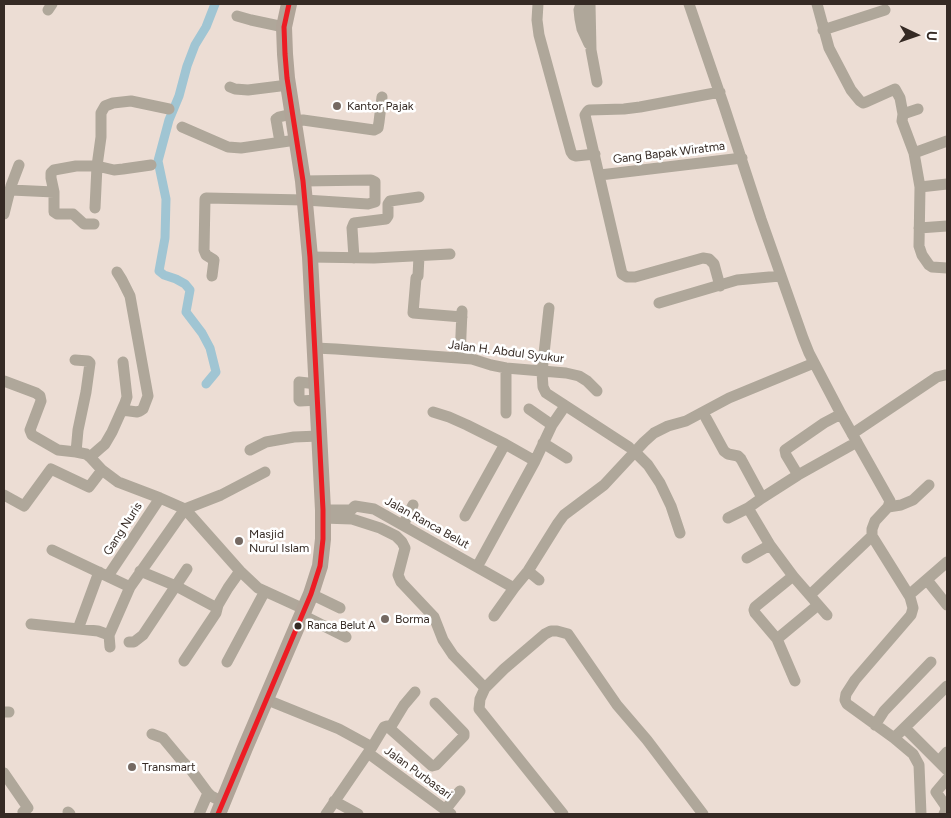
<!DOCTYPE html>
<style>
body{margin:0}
#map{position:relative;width:951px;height:818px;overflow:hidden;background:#ecddd4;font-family:Figtree,sans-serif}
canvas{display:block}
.frame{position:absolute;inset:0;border:5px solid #352a24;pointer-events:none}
.north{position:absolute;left:891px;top:10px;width:50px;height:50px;-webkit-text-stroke:4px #fff;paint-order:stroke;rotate:93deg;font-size:14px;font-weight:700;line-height:20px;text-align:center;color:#352a24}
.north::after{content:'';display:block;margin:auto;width:18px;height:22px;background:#352a24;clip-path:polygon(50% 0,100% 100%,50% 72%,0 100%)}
</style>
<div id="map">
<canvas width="951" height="818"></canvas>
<div class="frame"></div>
<div class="north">U</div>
</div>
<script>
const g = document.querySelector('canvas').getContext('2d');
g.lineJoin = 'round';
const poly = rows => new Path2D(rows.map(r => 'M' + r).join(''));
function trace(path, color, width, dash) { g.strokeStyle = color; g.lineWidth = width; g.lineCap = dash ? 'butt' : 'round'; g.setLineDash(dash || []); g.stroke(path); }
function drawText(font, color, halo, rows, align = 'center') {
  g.font = font + ' Figtree,sans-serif'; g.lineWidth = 5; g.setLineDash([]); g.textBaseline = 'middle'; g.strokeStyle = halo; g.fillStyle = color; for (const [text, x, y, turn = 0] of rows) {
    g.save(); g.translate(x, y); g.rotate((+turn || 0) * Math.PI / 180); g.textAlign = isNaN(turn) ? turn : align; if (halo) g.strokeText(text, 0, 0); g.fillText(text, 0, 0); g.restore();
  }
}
trace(poly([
 [206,384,216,372,210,348,202,333,186,312,190,290,185,284,176,279,164,275,159,271,165,238,166,199,158,161,169,120,179,96,187,66,195,45,206,27,215,4]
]), '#a0c5d3', 9);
trace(poly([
 [538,4,537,20,539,35,571,152,573,155,576,156,595,154],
 [581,4,579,10,580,19,582,29,589,44],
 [590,4,591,50,597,82],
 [689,4,724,106,761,219,803,338,809,353,841,414,890,501,888,507,875,521,872,529,872,536,910,597,913,608,911,615,855,680,846,694,845,700,847,704,894,738,913,754,919,765,921,814],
 [817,4,829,48,851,90,860,101,863,103,866,102,895,89,900,98,903,114,902,121,914,153,920,187,919,246,922,255,929,265,932,267,947,268],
 [48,10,52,4],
 [237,16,251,20,284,27],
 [823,30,885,10],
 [230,87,235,89,248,90,288,85],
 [720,92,640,107,624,109,589,110,587,112,585,115,622,274,627,277,635,277,703,258,709,259,714,264,720,286],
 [903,114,918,109],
 [293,122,303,120,374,130,378,128,379,122,382,97],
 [182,127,228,147,241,148,296,140],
 [280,142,276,119,279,117,292,114],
 [914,153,947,141],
 [600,175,742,158],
 [920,187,947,184],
 [11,190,54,192],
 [95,208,97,166,101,137,101,113,105,106,113,103,131,101,169,109],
 [4,214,11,186,19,165],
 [94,224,84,224,73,214,57,214,54,212,54,192,51,178,51,173,54,170,76,166,97,166,114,170,123,169,151,165],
 [919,228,947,226],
 [419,256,418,276,416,278,413,313,462,317],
 [310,257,374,258,450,254],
 [354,258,352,228,354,223,386,219,388,216,388,204,390,201,419,197],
 [117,272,122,280,130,296,148,396,143,409,140,411,137,412,122,410],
 [212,276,214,260,206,255,204,250,205,199,206,198,305,200,368,204,375,202,375,182,371,180,303,181],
 [659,303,737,280,780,276],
 [549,308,542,372,543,387,546,393,629,447],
 [315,348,336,349,472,359,491,365,506,368,566,373,579,376,587,381,597,391],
 [460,358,462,311],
 [75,360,88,361,90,363,86,392,78,430,76,452],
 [4,381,36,393,40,396,41,401,30,430,32,435,58,450,76,452,86,454,90,457,102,470,118,482,160,498,185,509,240,571,258,588,304,609],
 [317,384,299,382,299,400,300,401,318,400],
 [529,409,552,425],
 [433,412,449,417,467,425,505,444,535,461],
 [506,413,506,368],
 [706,418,724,451,728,454,738,456,741,459,760,494,762,498,748,508,770,545,793,576,827,615],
 [852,434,937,377,945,375,947,375],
 [543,443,567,458],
 [250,450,266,442,294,437,319,436],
 [635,452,648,465,660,483,671,506,680,533],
 [90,457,105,444,112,432,125,403,127,397,123,362],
 [798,475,786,455,785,450,824,423,841,414],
 [4,495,24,506,51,469,89,487,102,470],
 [762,498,798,475,857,442],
 [888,507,901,505,913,500,929,485],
 [323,510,351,510,355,506,374,509,514,588],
 [465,516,505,444],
 [323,518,352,519,380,528,396,536,402,542,405,548,398,575,401,582,434,617,443,640,453,655,485,688,504,669,545,634,551,631,557,631,568,634,617,705,647,740,703,814],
 [728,518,748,508],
 [403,525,413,505],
 [52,550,130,587],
 [747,558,770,545],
 [477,567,535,461,552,425,565,406],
 [140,571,176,586,217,608],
 [528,571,539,580],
 [108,576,160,498],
 [793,576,755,607,754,610,755,613,777,639,795,681],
 [927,580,947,605],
 [311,594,340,608],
 [810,595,872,536],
 [909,595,947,562],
 [302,615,346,637],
 [494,616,514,588,528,571,558,523,564,515,604,485,644,442,654,433,668,426,686,421,729,398,814,363],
 [31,624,98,631,109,635],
 [78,629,99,572],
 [777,639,818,605],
 [129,642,134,642,143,635,187,569],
 [110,647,109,635,130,587,185,509,221,495,265,472],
 [184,661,216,613,218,605,228,588,240,571],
 [227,662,265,591],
 [485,688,480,699,479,709,563,814],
 [265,699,339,729,372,747,326,814],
 [4,712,9,712],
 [875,725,884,711,931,662],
 [390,728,404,705,415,692],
 [905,728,947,770],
 [152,734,163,738,183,762,191,770,208,793,211,796,223,802],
 [894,738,947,686],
 [372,747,384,727,387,726,432,766,436,765,464,736,464,733,435,703],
 [368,753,451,814],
 [939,761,947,752],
 [4,773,28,808,23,812,24,814],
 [334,801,358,814],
 [445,810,460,791],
 [68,812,70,814],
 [199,814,208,793],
 [944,814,946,810,945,805,936,792,947,779]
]), '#afa79a', 11);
trace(poly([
 [218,814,245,748,311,594,320,566,323,539,323,510,310,257,303,181,287,78,285,54,284,27,289,4]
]), '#b0a498', 16);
trace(poly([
 [218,814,311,594,320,566,323,539,323,510,310,257,303,181,287,78,285,54,284,27,289,4]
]), '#ed1c24', 5);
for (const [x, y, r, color] of [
 [337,106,5,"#756962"],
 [239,541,5,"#756962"],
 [385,619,5,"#756962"],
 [298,626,4.5,"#352a24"],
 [132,767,5,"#756962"]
]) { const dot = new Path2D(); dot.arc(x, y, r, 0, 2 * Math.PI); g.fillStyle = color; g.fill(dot); trace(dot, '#fff', 2); }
drawText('11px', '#352a24', '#fff', [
 ["Ranca Belut A",307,626]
], 'left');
drawText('12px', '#352a24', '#fff', [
 ["Kantor Pajak",347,106],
 ["Masjid",249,534],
 ["Nurul Islam",249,548],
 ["Borma",395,619],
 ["Transmart",142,767]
], 'left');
drawText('12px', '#352a24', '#fff', [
 ["Gang Bapak Wiratma",669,153,-7],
 ["Jalan H. Abdul Syukur",506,352,7],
 ["Jalan Ranca Belut",427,523,29],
 ["Gang Nuris",123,529,-57],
 ["Jalan Purbasari",418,773,36]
]);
</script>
